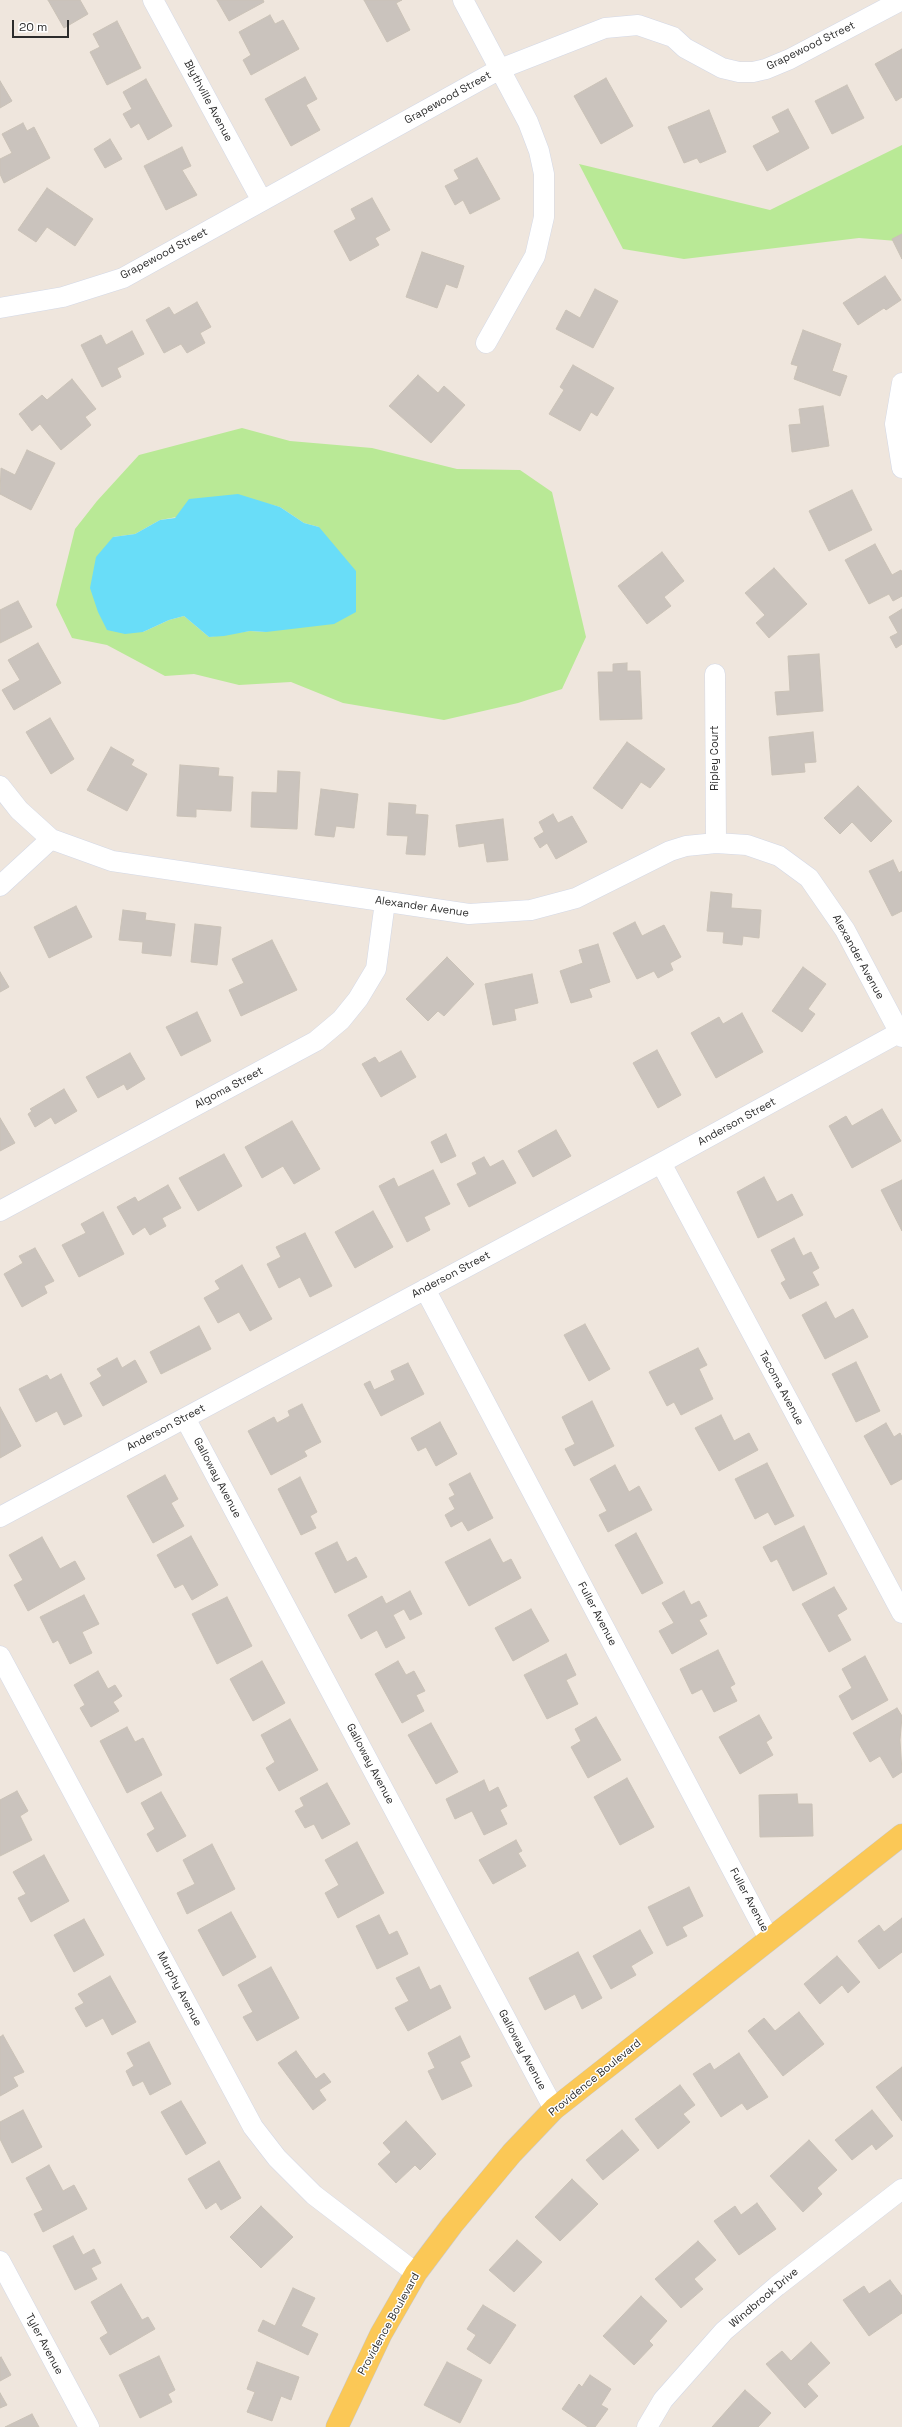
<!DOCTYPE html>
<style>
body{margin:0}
#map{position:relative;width:902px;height:2427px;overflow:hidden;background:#efe6dd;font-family:"Space Grotesk",sans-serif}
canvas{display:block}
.scale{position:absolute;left:12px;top:20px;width:57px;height:18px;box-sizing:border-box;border:2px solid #2c2c2c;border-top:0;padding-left:5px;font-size:12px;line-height:14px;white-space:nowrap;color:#2c2c2c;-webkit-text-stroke:3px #fff;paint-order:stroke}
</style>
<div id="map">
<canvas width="902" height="2427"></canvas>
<div class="scale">20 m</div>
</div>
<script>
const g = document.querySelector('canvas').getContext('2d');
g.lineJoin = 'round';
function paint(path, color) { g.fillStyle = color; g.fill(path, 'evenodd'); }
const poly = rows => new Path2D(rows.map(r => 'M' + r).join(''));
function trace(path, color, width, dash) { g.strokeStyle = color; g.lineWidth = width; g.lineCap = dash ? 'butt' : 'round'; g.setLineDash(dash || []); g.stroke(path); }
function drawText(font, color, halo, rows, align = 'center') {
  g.font = font + ' "Space Grotesk",sans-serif'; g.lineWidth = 3; g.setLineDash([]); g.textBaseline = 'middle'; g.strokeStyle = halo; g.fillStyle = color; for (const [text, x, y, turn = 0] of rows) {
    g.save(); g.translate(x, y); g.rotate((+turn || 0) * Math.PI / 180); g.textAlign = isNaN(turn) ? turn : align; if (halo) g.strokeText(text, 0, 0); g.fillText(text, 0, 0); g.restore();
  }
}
paint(poly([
 [902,145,902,244,897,241,859,238,684,259,623,249,579,164,770,210],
 [242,428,290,441,372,448,457,469,520,470,552,492,586,637,562,689,518,703,444,720,343,703,291,682,239,685,194,674,165,676,107,645,72,638,56,605,75,529,97,501,139,455],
 [261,502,280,507,304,523,319,527,266,632,250,631,209,637,184,616,169,620,143,632,113,537,135,534,160,520]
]), '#b9e996');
paint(poly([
 [238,494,280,507,304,523,319,527,356,571,356,612,334,624,266,632,250,631,224,636,209,637,184,616,169,620,143,632,125,634,107,630,98,612,90,588,96,557,113,537,135,534,160,520,175,518,189,499]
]), '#69ddf8');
const building = poly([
 [48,0,80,0,88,14,64,28,48,0],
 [217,0,263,0,264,2,229,21,217,0],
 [364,0,402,0,396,3,410,30,387,42,364,0],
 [270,15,275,24,283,20,299,49,251,75,243,60,251,55,239,32,270,15],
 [117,21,141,68,107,85,90,52,100,47,93,34,117,21],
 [902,49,902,97,896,101,875,64,902,49],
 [305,77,317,99,306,105,320,130,291,146,265,99,305,77],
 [606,78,633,126,601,144,574,96,606,78],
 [146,79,172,126,148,140,139,123,131,128,123,114,132,109,123,92,146,79],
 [0,81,12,101,0,108,0,81],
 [847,85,864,118,832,134,815,101,847,85],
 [788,109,809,148,767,171,753,146,780,132,772,117,788,109],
 [709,110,726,152,700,163,697,158,684,163,668,127,709,110],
 [23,123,27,131,34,127,50,158,4,183,0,174,0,159,12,153,2,134,23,123],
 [110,139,122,159,105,168,94,149,110,139],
 [182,147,191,166,182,170,197,195,166,210,144,166,182,147],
 [477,158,500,199,470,214,463,200,455,205,445,186,459,179,454,170,477,158],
 [47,188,93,219,75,246,47,227,36,242,18,230,47,188],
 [372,198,390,230,375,238,379,245,350,261,334,231,356,219,351,209,372,198],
 [902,234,902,259,892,239,902,234],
 [422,252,464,266,457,288,446,284,437,308,406,297,422,252],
 [885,276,901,300,886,310,884,308,858,325,843,303,885,276],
 [595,289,618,301,593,348,556,329,566,310,580,318,595,289],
 [197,302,211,327,200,333,205,343,187,353,181,344,164,353,146,320,169,307,174,315,197,302],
 [803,330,841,344,832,371,847,376,840,396,794,379,798,366,791,364,803,330],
 [132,331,144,354,117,368,121,377,102,387,81,345,101,335,106,345,132,331],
 [573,365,614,388,597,416,591,412,580,431,549,414,564,390,560,387,573,365],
 [418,375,438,393,444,386,465,405,431,443,389,406,418,375],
 [72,379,96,409,85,417,91,425,61,450,40,424,32,431,19,414,42,395,47,400,72,379],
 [823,406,829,446,792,452,789,425,801,424,799,409,823,406],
 [27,450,55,463,31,510,0,494,1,468,15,475,27,450],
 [852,490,872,530,829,551,809,511,852,490],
 [875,544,892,575,901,570,902,573,902,596,893,601,889,594,869,604,845,560,875,544],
 [662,552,684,581,664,597,671,606,647,624,618,586,662,552],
 [774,568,807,604,769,638,756,623,765,615,745,593,774,568],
 [18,601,32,627,0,643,0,610,18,601],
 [902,609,902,644,896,648,890,637,898,633,889,617,902,609],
 [38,643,61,683,14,710,2,690,20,680,8,660,38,643],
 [819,654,823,711,777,715,775,692,790,691,788,656,819,654],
 [627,663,627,671,640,671,642,719,600,720,598,672,613,672,613,664,627,663],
 [50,718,74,759,51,774,26,732,50,718],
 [813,732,816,762,804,763,805,772,772,775,769,737,813,732],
 [627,742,665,769,650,788,641,782,622,809,593,788,627,742],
 [111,747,134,760,131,765,147,774,127,811,87,790,111,747],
 [180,765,219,768,218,776,233,777,231,811,196,809,196,817,177,816,180,765],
 [278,771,300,772,297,829,251,827,252,792,277,793,278,771],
 [858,786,892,821,871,842,852,822,840,834,824,818,858,786],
 [321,789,358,794,354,828,336,826,334,837,315,835,321,789],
 [389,803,416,805,415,814,428,815,425,855,406,854,408,836,387,835,389,803],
 [553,814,558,823,572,816,587,842,556,859,547,843,540,848,534,838,544,832,539,822,553,814],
 [503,819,508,860,487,862,484,843,459,847,456,825,503,819],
 [893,860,899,873,902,871,902,911,892,916,869,871,893,860],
 [711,892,732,894,731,908,761,910,759,938,743,936,742,945,723,943,724,932,707,931,711,892],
 [76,906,92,937,49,958,34,927,76,906],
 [123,910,146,913,145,920,175,924,171,956,142,953,143,942,119,940,123,910],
 [635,922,642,936,664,925,681,957,670,963,673,970,658,978,654,971,637,979,613,933,635,922],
 [195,924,221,927,217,965,191,962,195,924],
 [272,940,297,990,241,1016,229,990,244,983,232,959,272,940],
 [598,944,610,982,589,989,592,997,571,1003,560,971,583,963,579,950,598,944],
 [447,957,474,984,444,1016,438,1011,428,1021,406,999,447,957],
 [803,967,826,984,808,1009,815,1014,802,1032,772,1011,803,967],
 [0,972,9,987,0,992,0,972],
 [532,974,538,1003,514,1009,516,1020,493,1025,485,984,532,974],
 [197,1012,211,1041,181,1056,166,1027,197,1012],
 [742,1013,763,1052,716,1078,691,1033,719,1017,723,1024,742,1013],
 [657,1050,681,1095,658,1108,633,1063,657,1050],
 [401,1051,416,1077,381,1097,362,1064,375,1057,379,1063,401,1051],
 [130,1053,145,1079,127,1090,124,1084,98,1098,86,1077,130,1053],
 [64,1089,77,1111,55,1124,51,1117,35,1127,28,1114,32,1111,30,1109,64,1089],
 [882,1109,901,1141,852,1168,829,1126,846,1116,852,1126,882,1109],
 [0,1118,15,1143,0,1151,0,1118],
 [292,1121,320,1169,294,1184,283,1166,262,1178,245,1147,292,1121],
 [556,1130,571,1156,533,1177,518,1151,556,1130],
 [446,1134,456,1156,441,1163,431,1142,446,1134],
 [224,1154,242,1186,198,1211,179,1178,224,1154],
 [484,1157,490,1167,503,1160,516,1183,469,1207,457,1184,477,1174,472,1163,484,1157],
 [433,1170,450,1204,424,1217,430,1230,407,1242,379,1186,394,1178,398,1187,433,1170],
 [764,1177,777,1202,792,1194,803,1215,758,1238,737,1192,764,1177],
 [902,1180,902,1231,881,1190,902,1180],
 [168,1185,181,1208,162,1218,166,1226,150,1235,145,1227,133,1235,117,1207,135,1197,138,1202,168,1185],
 [373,1211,393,1247,355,1268,335,1232,373,1211],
 [103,1212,124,1254,79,1277,62,1245,86,1233,81,1224,103,1212],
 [305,1233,332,1286,310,1297,300,1277,279,1288,267,1264,281,1257,276,1247,305,1233],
 [794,1238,803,1256,811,1252,819,1268,812,1272,819,1285,790,1299,781,1283,786,1280,771,1250,794,1238],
 [35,1248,54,1281,44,1286,47,1293,22,1307,4,1274,23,1263,19,1256,35,1248],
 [242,1265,272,1319,250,1331,239,1312,218,1323,204,1298,220,1289,215,1281,242,1265],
 [826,1302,835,1319,853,1309,868,1337,825,1359,802,1315,826,1302],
 [585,1324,610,1369,589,1381,564,1335,585,1324],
 [199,1326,211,1349,161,1374,150,1352,199,1326],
 [698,1348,707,1365,699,1369,713,1399,681,1415,674,1402,667,1406,649,1372,698,1348],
 [117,1358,122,1368,135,1360,147,1382,103,1406,90,1383,102,1376,97,1369,117,1358],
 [856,1362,880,1411,856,1422,832,1374,856,1362],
 [408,1363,424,1394,381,1416,364,1384,370,1381,374,1390,395,1380,391,1371,408,1363],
 [61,1374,82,1416,64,1425,57,1411,36,1422,19,1389,47,1375,50,1380,61,1374],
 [592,1401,614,1446,574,1466,565,1449,575,1444,562,1417,592,1401],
 [302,1404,321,1442,304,1451,307,1456,271,1475,248,1431,274,1417,277,1423,290,1416,288,1411,302,1404],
 [0,1407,21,1446,0,1458,0,1407],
 [721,1415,734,1441,749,1433,758,1450,719,1471,695,1428,721,1415],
 [440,1422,457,1454,436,1466,426,1447,418,1451,411,1438,440,1422],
 [886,1423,894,1437,900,1433,902,1437,902,1479,891,1485,864,1436,886,1423],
 [767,1463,794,1516,775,1525,768,1512,755,1519,735,1479,767,1463],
 [615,1465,629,1492,639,1486,652,1510,608,1532,599,1515,607,1511,590,1479,615,1465],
 [470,1473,493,1518,468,1531,462,1521,451,1527,445,1515,455,1509,449,1498,455,1495,449,1484,470,1473],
 [165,1475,178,1499,171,1503,184,1526,153,1543,127,1496,165,1475],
 [300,1477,317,1512,310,1516,316,1528,301,1535,278,1489,300,1477],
 [804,1526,827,1574,793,1591,777,1559,771,1562,763,1547,804,1526],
 [636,1533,663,1583,642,1594,615,1545,636,1533],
 [191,1536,218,1585,192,1600,183,1584,175,1588,157,1555,191,1536],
 [42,1537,60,1569,75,1561,85,1579,28,1611,14,1585,23,1580,9,1555,42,1537],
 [490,1539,503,1563,511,1559,521,1578,469,1606,445,1562,490,1539],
 [337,1542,347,1562,356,1557,367,1577,335,1593,315,1553,337,1542],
 [834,1587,847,1609,837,1615,851,1640,829,1652,802,1604,834,1587],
 [410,1591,422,1614,410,1620,404,1609,393,1615,405,1638,386,1648,377,1630,361,1639,348,1615,382,1596,386,1604,410,1591],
 [684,1591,691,1605,699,1601,707,1616,699,1620,707,1634,672,1654,659,1631,674,1623,662,1603,684,1591],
 [84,1595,99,1624,82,1632,92,1653,70,1664,58,1640,53,1643,40,1617,84,1595],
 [227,1597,252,1646,217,1664,192,1614,227,1597],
 [531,1609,549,1641,513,1661,495,1628,531,1609],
 [718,1650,735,1684,730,1687,737,1701,714,1712,702,1689,692,1694,680,1669,718,1650],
 [566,1654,576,1675,566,1680,578,1704,547,1719,524,1675,566,1654],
 [865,1656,888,1700,852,1720,839,1696,852,1688,842,1669,865,1656],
 [262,1661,285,1703,253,1721,230,1679,262,1661],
 [398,1661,406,1675,414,1671,425,1691,416,1695,424,1711,402,1723,375,1674,398,1661],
 [98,1671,108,1689,115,1685,122,1696,113,1702,119,1711,91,1727,80,1708,85,1705,74,1685,98,1671],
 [897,1708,902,1716,900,1740,902,1772,893,1778,880,1756,870,1762,853,1733,897,1708],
 [759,1715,772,1738,766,1742,773,1755,740,1774,719,1737,759,1715],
 [596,1717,621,1760,588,1778,571,1747,581,1741,575,1729,596,1717],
 [290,1719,318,1770,279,1791,266,1768,275,1762,261,1735,290,1719],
 [431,1723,458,1772,436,1784,408,1735,431,1723],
 [127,1727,135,1742,143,1738,162,1775,127,1793,100,1741,127,1727],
 [627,1778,654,1827,620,1845,594,1797,627,1778],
 [484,1780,489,1792,498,1787,507,1806,500,1810,507,1824,484,1835,472,1811,455,1819,446,1799,484,1780],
 [327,1783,350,1824,322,1839,314,1824,305,1828,295,1811,304,1806,300,1798,327,1783],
 [17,1791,28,1811,20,1816,32,1840,0,1856,0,1800,17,1791],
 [161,1792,186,1836,157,1852,147,1834,155,1829,141,1803,161,1792],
 [797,1794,798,1804,812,1804,813,1836,760,1837,759,1795,797,1794],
 [516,1840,522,1851,518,1853,526,1866,493,1884,479,1860,516,1840],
 [357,1842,384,1893,338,1918,325,1893,339,1885,325,1860,357,1842],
 [212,1844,235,1889,187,1914,177,1893,195,1884,183,1860,212,1844],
 [44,1855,69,1901,31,1922,18,1898,26,1894,13,1872,44,1855],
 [689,1887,703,1916,682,1927,687,1936,667,1946,648,1907,689,1887],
 [231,1912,256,1957,223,1976,198,1930,231,1912],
 [379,1915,389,1935,397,1931,408,1954,377,1969,356,1926,379,1915],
 [902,1918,902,1952,879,1969,858,1941,879,1925,884,1932,902,1918],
 [84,1919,104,1955,74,1972,54,1935,84,1919],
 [640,1930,653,1953,631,1966,636,1975,611,1989,593,1956,640,1930],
 [578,1952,602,1998,582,2009,575,1994,545,2010,529,1978,578,1952],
 [837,1956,860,1982,848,1993,842,1985,820,2004,804,1984,837,1956],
 [271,1967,299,2018,257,2041,243,2017,253,2012,238,1985,271,1967],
 [419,1967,430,1990,440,1985,451,2008,408,2031,395,2008,409,2001,396,1978,419,1967],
 [110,1976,136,2022,112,2035,103,2018,86,2027,75,2008,84,2003,78,1994,110,1976],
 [799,2012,824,2044,783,2076,748,2031,764,2018,775,2031,799,2012],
 [3,2035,24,2072,13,2077,18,2086,0,2096,0,2037,3,2035],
 [460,2036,470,2057,460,2062,472,2086,442,2100,428,2071,435,2068,428,2053,460,2036],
 [149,2042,171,2084,150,2095,143,2081,133,2086,126,2071,134,2066,127,2053,149,2042],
 [296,2051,316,2079,324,2073,331,2082,319,2090,326,2100,313,2110,278,2063,296,2051],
 [739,2053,768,2097,747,2110,742,2103,721,2117,693,2074,710,2063,714,2070,739,2053],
 [902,2067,902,2121,876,2087,902,2067],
 [680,2085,695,2105,683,2114,690,2122,658,2149,635,2119,680,2085],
 [181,2101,206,2143,186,2155,161,2112,181,2101],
 [23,2110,42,2147,12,2163,0,2139,0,2122,23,2110],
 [872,2110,893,2136,876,2150,872,2144,852,2160,835,2140,872,2110],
 [406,2121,436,2154,420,2170,415,2165,396,2183,378,2164,391,2152,383,2143,406,2121],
 [622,2130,639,2150,603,2180,586,2160,622,2130],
 [809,2140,837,2170,817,2188,822,2194,803,2212,770,2176,809,2140],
 [219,2161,241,2198,221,2210,216,2202,206,2209,188,2179,219,2161],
 [49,2165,63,2191,74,2185,87,2209,43,2232,34,2214,43,2210,26,2178,49,2165],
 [572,2179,598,2204,560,2241,535,2217,572,2179],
 [757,2203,776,2229,739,2255,714,2221,735,2206,741,2215,757,2203],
 [261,2206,293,2237,261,2268,230,2237,261,2206],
 [73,2236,83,2255,94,2249,101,2263,91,2268,97,2279,75,2290,53,2246,73,2236],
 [517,2240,542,2262,514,2292,489,2270,517,2240],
 [698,2241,716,2260,694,2279,703,2289,681,2308,655,2279,698,2241],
 [890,2280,902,2296,902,2313,869,2336,843,2300,864,2286,869,2294,890,2280],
 [121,2284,142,2320,148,2317,155,2329,110,2355,100,2338,108,2333,91,2302,121,2284],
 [293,2288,315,2298,301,2326,318,2334,308,2355,258,2331,263,2320,275,2326,293,2288],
 [641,2296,667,2321,649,2341,653,2345,634,2365,603,2336,641,2296],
 [483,2305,516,2325,490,2364,467,2349,476,2335,467,2329,483,2305],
 [811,2342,830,2363,807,2384,818,2396,805,2408,766,2364,782,2351,791,2361,811,2342],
 [159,2356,175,2390,168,2394,172,2402,140,2418,119,2375,159,2356],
 [1,2357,11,2375,0,2381,0,2358,1,2357],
 [257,2362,299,2377,291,2400,281,2396,272,2421,247,2412,255,2392,247,2389,257,2362],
 [447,2362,482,2380,460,2423,424,2405,447,2362],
 [590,2375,611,2389,601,2405,608,2409,595,2427,588,2427,562,2409,579,2384,582,2387,590,2375],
 [745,2390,771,2413,758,2427,712,2427,745,2390],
 [0,2393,7,2405,0,2408,0,2393],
 [32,2414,39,2427,5,2427,32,2414]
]);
paint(building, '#cac3bd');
trace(building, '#cac2b7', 1);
const minor = poly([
 [153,0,262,201],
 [463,0,528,122,539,151,544,174,544,217,535,256,486,343],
 [0,308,63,297,123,278,500,69,605,28,638,25,673,37,685,48,722,68,739,72,753,72,766,69,790,59,902,0],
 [902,383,895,424,902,468],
 [715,674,716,843],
 [0,786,19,810,51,839,112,861,469,914,531,910,576,898,670,851,686,846,716,843,747,845,779,856,809,878,845,930,902,1037],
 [0,886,51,839],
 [661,1163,902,1613],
 [0,1211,316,1041,341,1020,358,999,376,969,385,902],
 [425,1289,769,1939],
 [185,1418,554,2109],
 [0,1517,661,1163,902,1031],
 [0,1656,253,2127,277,2158,314,2195,416,2273],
 [0,2261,89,2427],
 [647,2427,663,2400,724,2331,777,2286,902,2189]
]);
const major = poly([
 [337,2427,381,2334,416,2273,452,2225,512,2153,554,2109,902,1835]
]);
trace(minor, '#d3d8e6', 21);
trace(major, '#c8c8c8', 23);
trace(minor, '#fff', 20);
trace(major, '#fbc856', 22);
drawText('11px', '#2c2c2c', '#fff', [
 ["Grapewood Street",811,46,-26],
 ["Grapewood Street",448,98,-29],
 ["Blythville Avenue",208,101,62],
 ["Grapewood Street",164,254,-28],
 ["Ripley Court",715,758,-90],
 ["Alexander Avenue",422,907,8],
 ["Alexander Avenue",858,957,61],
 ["Algoma Street",229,1088,-28],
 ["Anderson Street",737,1122,-29],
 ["Anderson Street",451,1275,-28],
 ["Tacoma Avenue",781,1388,62],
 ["Anderson Street",166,1428,-28],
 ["Galloway Avenue",217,1478,62],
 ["Fuller Avenue",597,1614,62],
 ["Galloway Avenue",370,1764,62],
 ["Fuller Avenue",749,1900,62],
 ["Murphy Avenue",179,1989,62],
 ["Galloway Avenue",522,2050,62],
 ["Providence Boulevard",595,2078,-39],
 ["Windbrook Drive",764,2298,-40],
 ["Providence Boulevard",389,2324,-61],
 ["Tyler Avenue",44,2344,62]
]);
</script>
